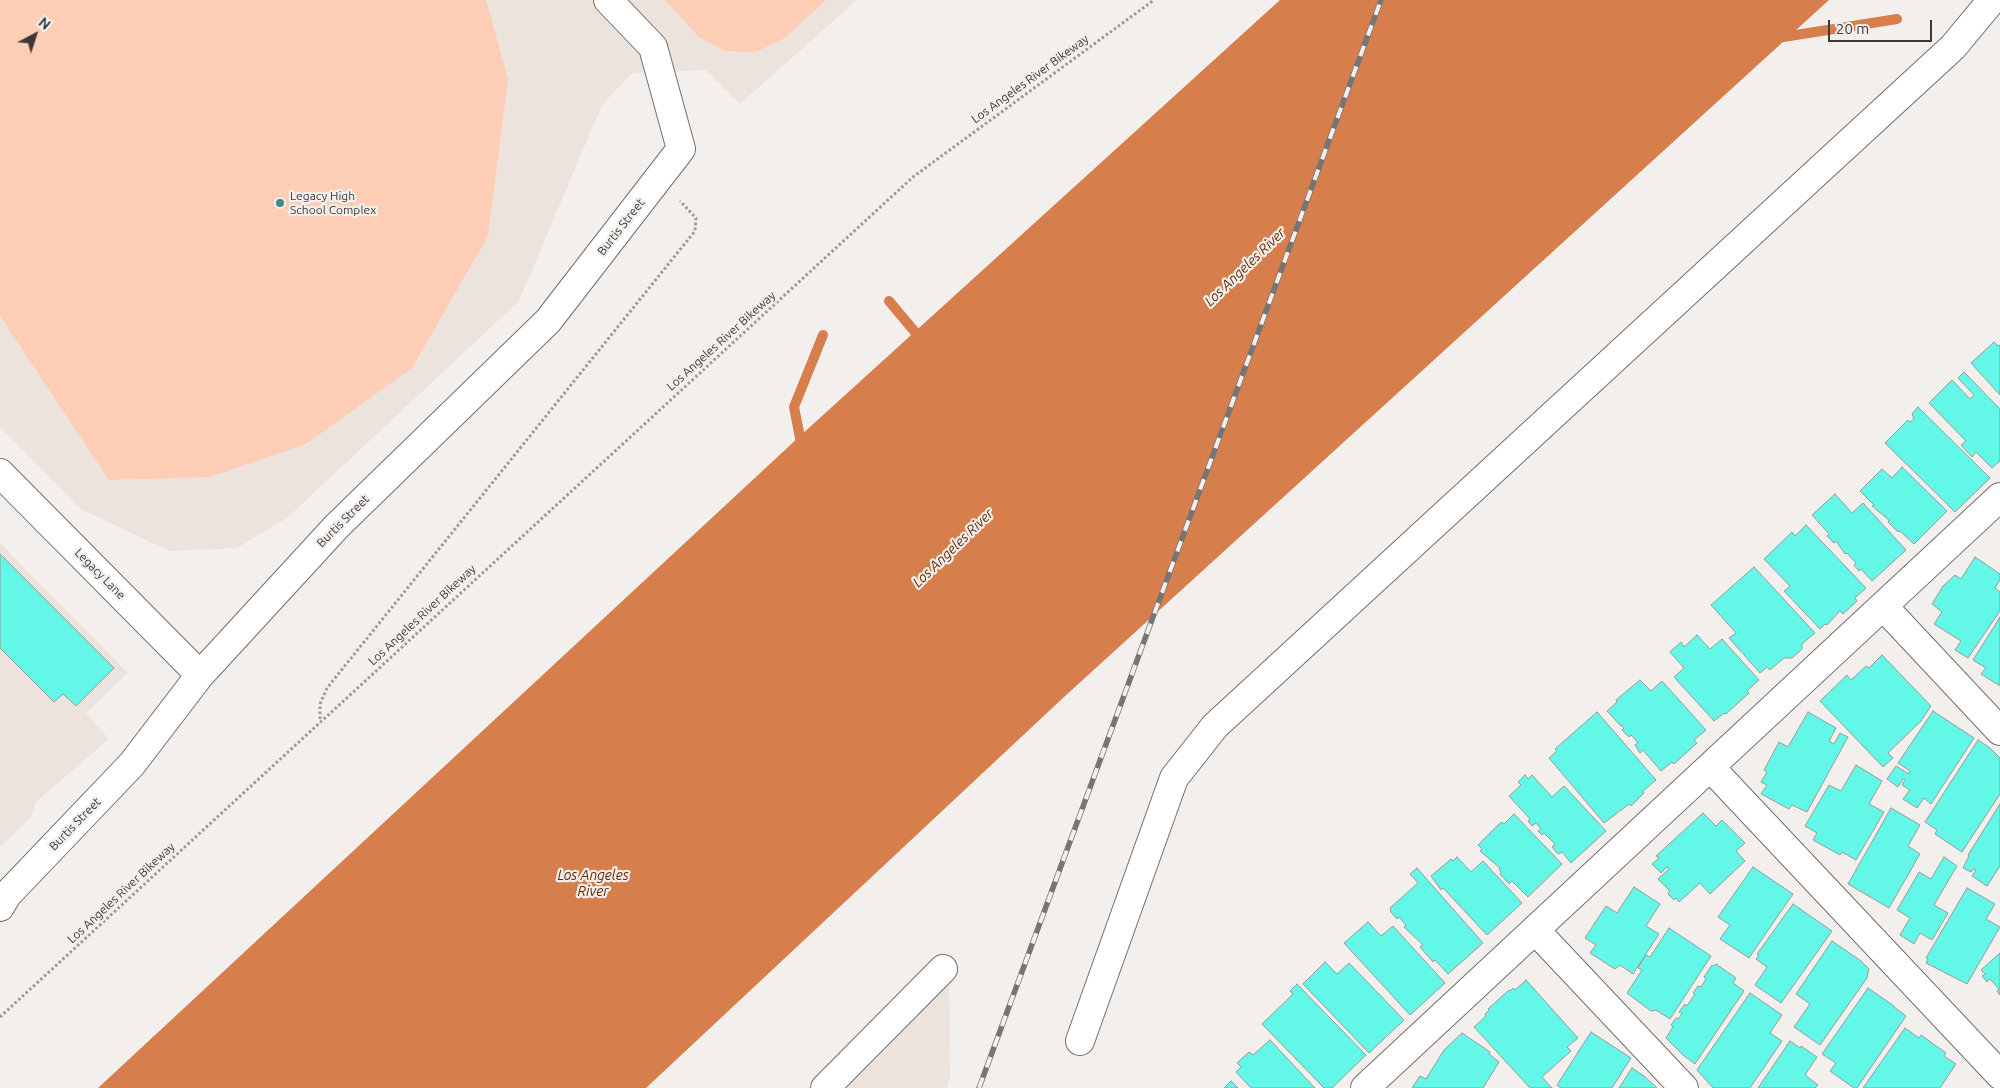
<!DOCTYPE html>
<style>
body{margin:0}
#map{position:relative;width:2000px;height:1088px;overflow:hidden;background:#f2efed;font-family:Ubuntu,sans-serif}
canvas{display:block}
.north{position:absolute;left:10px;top:10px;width:50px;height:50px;-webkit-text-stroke:4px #f2efed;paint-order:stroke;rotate:40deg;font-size:14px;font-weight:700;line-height:20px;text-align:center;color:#3a3938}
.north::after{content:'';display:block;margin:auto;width:18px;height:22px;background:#3a3938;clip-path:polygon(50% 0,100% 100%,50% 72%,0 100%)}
.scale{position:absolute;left:1828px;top:20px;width:104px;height:22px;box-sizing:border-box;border:2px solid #3a3938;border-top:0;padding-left:6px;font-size:15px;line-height:18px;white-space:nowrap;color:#3a3938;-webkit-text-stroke:4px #f2efed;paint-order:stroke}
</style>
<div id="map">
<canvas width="2000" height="1088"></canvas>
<div class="north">N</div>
<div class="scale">20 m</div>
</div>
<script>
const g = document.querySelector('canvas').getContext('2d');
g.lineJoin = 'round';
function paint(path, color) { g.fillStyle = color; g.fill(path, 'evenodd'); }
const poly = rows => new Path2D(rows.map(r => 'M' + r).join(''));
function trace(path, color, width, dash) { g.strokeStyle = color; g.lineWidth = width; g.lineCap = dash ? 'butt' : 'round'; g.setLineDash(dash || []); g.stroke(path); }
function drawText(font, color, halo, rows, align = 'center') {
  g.font = font + ' Ubuntu,sans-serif'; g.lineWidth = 4.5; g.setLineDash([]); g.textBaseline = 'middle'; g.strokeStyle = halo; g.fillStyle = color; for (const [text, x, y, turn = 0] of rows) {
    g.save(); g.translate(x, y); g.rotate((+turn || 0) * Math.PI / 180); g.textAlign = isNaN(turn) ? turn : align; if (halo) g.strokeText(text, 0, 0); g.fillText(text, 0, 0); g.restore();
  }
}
paint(poly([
 [0,0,857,0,740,104,706,70,632,73,602,105,519,301,287,518,237,548,169,551,81,509,0,427],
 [0,543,128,673,86,713,109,739,36,802,31,818,0,847],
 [949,980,950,1078,947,1088,838,1088]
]), '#ede3dd');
paint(poly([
 [0,0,486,0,508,79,488,236,412,368,306,444,210,477,109,480,0,316],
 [665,0,826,0,785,38,756,52,725,51,699,37]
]), '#fecdb5');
paint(poly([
 [1280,0,1829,0,1064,697,646,1088,98,1088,800,436]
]), '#d77e4d');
trace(poly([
 [1777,38,1897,19],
 [889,301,915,332,922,343],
 [802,448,794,407,823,335]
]), '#d77e4d', 10);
const building = poly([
 [1994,342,1998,346,2000,345,2000,395,1971,363,1994,342],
 [1964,372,2000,409,2000,461,1992,468,1976,452,1972,457,1961,445,1966,441,1929,403,1952,380,1970,399,1974,395,1958,378,1964,372],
 [1918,407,1990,478,1955,512,1885,443,1908,420,1910,422,1914,419,1912,414,1918,407],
 [1902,467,1947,511,1914,544,1900,531,1898,532,1888,522,1889,520,1872,506,1874,505,1860,491,1882,469,1892,478,1902,467],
 [1835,494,1852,513,1863,503,1906,550,1872,581,1861,569,1859,571,1854,565,1856,563,1847,553,1845,554,1836,541,1834,543,1827,536,1829,534,1812,515,1835,494],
 [1806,525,1866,588,1855,598,1857,601,1843,614,1840,611,1827,625,1825,624,1820,629,1784,591,1790,586,1764,559,1792,532,1795,536,1806,525],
 [0,554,114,668,76,706,63,694,54,702,0,648,0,554],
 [1975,557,2000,574,2000,580,1995,588,2000,592,2000,611,1968,658,1955,650,1961,641,1934,624,1942,612,1932,604,1943,586,1955,575,1961,579,1975,557],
 [1754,567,1815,633,1802,644,1802,649,1792,658,1784,658,1770,670,1767,667,1760,673,1729,638,1736,633,1711,605,1754,567],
 [2000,617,2000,686,1981,674,1986,668,1973,660,2000,617],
 [1697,635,1710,649,1722,639,1759,680,1747,691,1749,693,1726,714,1724,713,1714,721,1674,677,1684,668,1670,652,1681,642,1684,647,1697,635],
 [1882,655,1931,706,1921,721,1888,753,1893,758,1883,767,1820,701,1847,675,1851,680,1866,666,1869,668,1882,655],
 [1640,680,1651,691,1662,681,1706,730,1694,740,1697,743,1674,764,1672,762,1661,771,1643,750,1640,753,1635,745,1638,743,1631,735,1629,737,1622,730,1624,728,1622,725,1621,726,1607,711,1617,702,1616,700,1640,680],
 [1933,711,1974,738,1931,804,1924,798,1917,808,1903,799,1910,790,1902,785,1905,780,1903,779,1898,787,1887,779,1896,766,1909,774,1910,771,1898,763,1933,711],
 [1597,712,1656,780,1643,791,1644,793,1631,806,1629,804,1604,823,1549,758,1557,751,1555,749,1597,712],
 [1808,712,1836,728,1829,741,1834,744,1840,733,1848,737,1807,812,1792,805,1789,809,1761,794,1767,785,1761,782,1767,772,1764,770,1779,742,1788,747,1808,712],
 [1978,740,1990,748,2000,758,2000,794,1962,852,1935,834,1937,830,1925,822,1978,740],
 [1856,765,1882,781,1869,804,1884,812,1856,860,1842,852,1840,855,1813,840,1817,833,1805,826,1829,785,1841,791,1856,765],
 [1525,775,1528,779,1532,775,1552,797,1564,786,1606,831,1571,863,1562,852,1558,854,1552,847,1555,844,1544,833,1542,835,1538,831,1541,829,1536,823,1532,826,1528,821,1530,819,1509,796,1521,785,1518,782,1525,775],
 [2000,804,2000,866,1987,886,1972,876,1976,870,1973,869,1971,872,1963,868,1969,856,1968,855,2000,804],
 [1891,808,1920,825,1908,846,1920,854,1889,908,1848,884,1891,808],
 [1703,813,1716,826,1722,820,1745,843,1736,851,1745,861,1710,894,1700,883,1679,902,1676,898,1674,900,1668,894,1670,891,1658,879,1669,869,1667,867,1661,873,1652,864,1659,858,1656,856,1703,813],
 [1514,814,1562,864,1528,897,1512,881,1509,884,1500,874,1501,872,1499,869,1500,868,1480,851,1482,849,1478,845,1498,825,1502,822,1504,824,1514,814],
 [1457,857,1471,872,1483,861,1522,903,1487,935,1443,888,1441,890,1431,876,1451,859,1453,861,1457,857],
 [1944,857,1957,866,1934,905,1948,913,1932,940,1920,933,1914,944,1900,935,1910,918,1897,910,1919,872,1931,879,1944,857],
 [1753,867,1793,894,1749,958,1720,939,1730,925,1718,917,1753,867],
 [1417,868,1483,943,1448,974,1435,960,1433,962,1420,947,1423,945,1404,927,1406,925,1399,917,1397,919,1390,911,1391,910,1390,908,1418,883,1410,874,1417,868],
 [1634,887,1660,904,1646,926,1659,934,1633,974,1620,965,1615,969,1590,953,1596,945,1585,938,1606,906,1617,913,1634,887],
 [1967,888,1995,904,1986,919,2000,927,1967,984,1926,963,1928,959,1926,958,1967,888],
 [1793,904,1832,931,1781,1003,1755,985,1767,967,1756,959,1759,955,1757,954,1793,904],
 [1368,922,1381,936,1393,926,1445,983,1410,1015,1344,943,1368,922],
 [1669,928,1711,956,1670,1019,1656,1010,1651,1011,1627,993,1642,970,1638,968,1646,955,1650,957,1669,928],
 [1832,941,1861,961,1869,969,1867,978,1820,1045,1794,1027,1810,1004,1796,994,1832,941],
 [2000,953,2000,995,1997,991,1999,989,1990,979,1987,982,1982,976,1985,974,1981,970,2000,953],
 [1325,962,1337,974,1349,963,1404,1020,1369,1053,1303,984,1325,962],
 [1716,964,1736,978,1733,983,1744,991,1695,1064,1683,1055,1666,1038,1673,1027,1671,1025,1676,1018,1678,1019,1682,1014,1679,1012,1685,1004,1687,1006,1695,994,1693,993,1698,986,1701,987,1706,979,1704,977,1712,965,1714,966,1716,964],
 [1526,980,1578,1038,1567,1047,1571,1051,1542,1077,1552,1088,1530,1088,1474,1027,1486,1016,1485,1014,1489,1010,1488,1009,1509,990,1510,991,1513,988,1515,990,1526,980],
 [1297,984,1366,1055,1332,1088,1324,1088,1262,1024,1293,994,1290,991,1297,984],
 [1868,988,1894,1006,1894,1007,1906,1016,1857,1088,1854,1088,1830,1071,1836,1063,1822,1054,1868,988],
 [1750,993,1782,1015,1770,1033,1782,1041,1750,1088,1713,1088,1697,1070,1750,993],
 [1905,1028,1919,1038,1921,1035,1946,1053,1944,1056,1956,1064,1940,1088,1863,1088,1905,1028],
 [1591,1032,1631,1058,1612,1088,1561,1088,1557,1085,1591,1032],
 [1462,1033,1490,1052,1489,1054,1499,1062,1483,1088,1412,1088,1420,1076,1426,1079,1444,1050,1462,1033],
 [1270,1040,1315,1088,1251,1088,1236,1072,1241,1067,1237,1063,1249,1052,1253,1055,1270,1040],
 [1790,1041,1800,1048,1801,1046,1817,1057,1805,1075,1818,1085,1815,1088,1758,1088,1790,1041],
 [1632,1068,1644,1076,1657,1088,1619,1088,1632,1068],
 [1231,1081,1238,1088,1224,1088,1231,1081]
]);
paint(building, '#62f7e6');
trace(building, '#979b9a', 1);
const minor = poly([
 [0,473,200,675],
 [1883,606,2000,731],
 [1710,767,2000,1075],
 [0,907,7,895,132,764,200,675,337,526,548,321,681,149,653,47,608,0],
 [1535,930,1684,1088],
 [1080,1041,1174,778,1215,726,1953,47,1992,0],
 [825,1088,943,969],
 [1365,1088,2000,497]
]);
trace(minor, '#726f6e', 30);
trace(poly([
 [320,719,320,704,327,688,695,231,696,218,680,201],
 [0,1017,913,177,1154,0]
]), '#9b9998', 3, [2.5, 2.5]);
trace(minor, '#fff', 28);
const rail = poly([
 [979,1088,1381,0]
]);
trace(rail, '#777574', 5.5);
trace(rail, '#f2efed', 4, [11]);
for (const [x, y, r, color] of [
 [280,203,5,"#428880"]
]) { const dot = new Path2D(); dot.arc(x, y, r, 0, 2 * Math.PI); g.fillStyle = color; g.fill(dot); trace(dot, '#f2efed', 2); }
drawText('12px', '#3a3938', '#f2efed', [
 ["Los Angeles River Bikeway",1030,79,-36],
 ["Burtis Street",621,227,-52],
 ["Los Angeles River Bikeway",721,341,-42],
 ["Burtis Street",343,521,-45],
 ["Legacy Lane",100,574,45],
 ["Los Angeles River Bikeway",422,615,-43],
 ["Burtis Street",75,824,-46],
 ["Los Angeles River Bikeway",121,893,-43]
]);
drawText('12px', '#3a3938', '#f2efed', [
 ["Legacy High",290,196],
 ["School Complex",290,210]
], 'left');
drawText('italic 14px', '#632902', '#f2efed', [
 ["Los Angeles River",1245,267,-44],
 ["Los Angeles River",953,548,-44],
 ["Los Angeles",593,875],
 ["River",593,891]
]);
</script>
